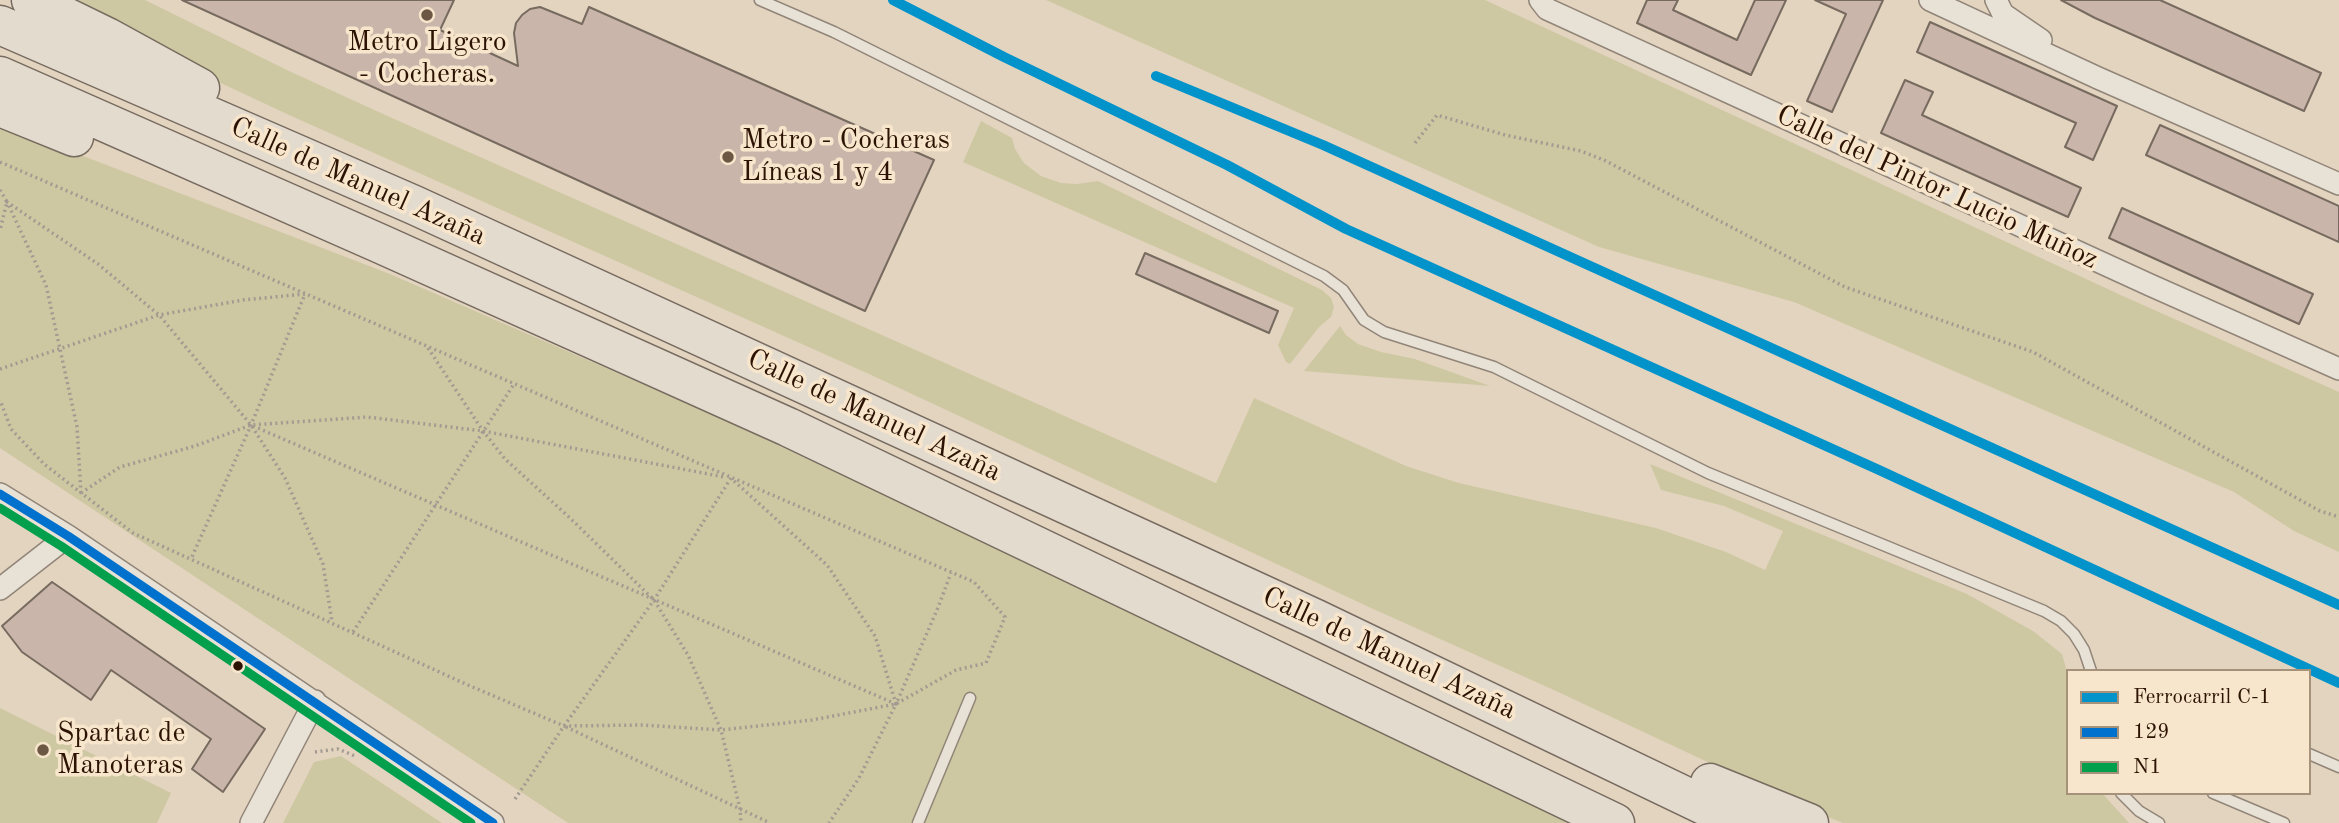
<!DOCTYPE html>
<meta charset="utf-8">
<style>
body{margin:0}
#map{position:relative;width:2339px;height:823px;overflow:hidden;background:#e3d4c0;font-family:"Old Standard TT",serif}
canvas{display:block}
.legend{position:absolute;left:2066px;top:669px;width:245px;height:126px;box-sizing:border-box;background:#f7e5cc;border:2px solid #a6917b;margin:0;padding:9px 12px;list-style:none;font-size:21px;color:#2c1202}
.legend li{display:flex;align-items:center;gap:14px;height:35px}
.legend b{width:35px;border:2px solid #a6917b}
</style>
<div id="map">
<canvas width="2339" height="823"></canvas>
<ul class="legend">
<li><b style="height:9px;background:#0293ca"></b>Ferrocarril C-1</li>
<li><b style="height:9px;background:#0072ce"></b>129</li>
<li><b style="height:9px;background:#029f4d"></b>N1</li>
</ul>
</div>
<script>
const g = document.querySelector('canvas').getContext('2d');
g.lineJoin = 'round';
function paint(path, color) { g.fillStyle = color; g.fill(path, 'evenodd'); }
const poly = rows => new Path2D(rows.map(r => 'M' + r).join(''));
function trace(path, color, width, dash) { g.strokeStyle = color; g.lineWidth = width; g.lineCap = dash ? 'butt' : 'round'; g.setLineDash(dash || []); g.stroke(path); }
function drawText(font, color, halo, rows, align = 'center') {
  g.font = font + ' "Old Standard TT",serif'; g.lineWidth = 7; g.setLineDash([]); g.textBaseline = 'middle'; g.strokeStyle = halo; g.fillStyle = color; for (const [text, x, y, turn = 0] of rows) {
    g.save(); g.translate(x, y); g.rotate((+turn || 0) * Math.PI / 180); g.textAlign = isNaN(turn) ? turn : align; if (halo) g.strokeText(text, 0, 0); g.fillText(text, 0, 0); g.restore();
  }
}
paint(poly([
 [63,0,145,0,289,71,392,118,1216,483,1254,398,1406,466,1459,483,1656,528,1726,552,1765,570,1783,531,1724,506,1661,490,1650,464,1967,594,2033,631,2062,654,2068,675,2068,793,2102,793,2129,823,1843,823,1770,794,1714,765,1556,691,1371,608,869,374,289,115,161,55],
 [1046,0,1485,0,2125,297,2339,392,2339,552,2294,531,2234,492,1794,302,1599,247],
 [981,121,1012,138,1015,149,1024,163,1041,176,1061,183,1077,184,1098,181,1322,290,1331,298,1334,307,1331,317,1319,327,1290,364,1286,362,1278,345,1294,308,963,162],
 [0,124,390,274,707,412,1116,603,1521,796,1567,823,568,823,0,448],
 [1340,326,1346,335,1358,344,1381,352,1415,359,1490,386,1304,371],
 [0,708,171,793,157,823,0,823],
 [341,756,442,823,283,823,314,762]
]), '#cec8a2');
const building = poly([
 [182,0,454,0,440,30,518,66,514,33,516,23,522,15,530,9,540,7,582,24,589,7,934,160,865,311,182,0],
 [1647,0,1678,0,1673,10,1737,40,1755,0,1786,0,1751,75,1637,23,1647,0],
 [1815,0,1883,0,1832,112,1807,101,1846,14,1815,0],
 [2061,0,2160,0,2321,73,2304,111,2095,18,2061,0],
 [1930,22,2117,106,2093,160,2065,147,2076,123,1917,52,1930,22],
 [1905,80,1933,92,1922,115,2081,188,2068,217,1881,133,1905,80],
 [2160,125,2339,206,2339,242,2146,155,2160,125],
 [2122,208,2313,294,2299,324,2109,238,2122,208],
 [1145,253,1278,311,1269,333,1136,274,1145,253],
 [52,582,265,729,223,792,192,769,211,739,111,670,91,700,22,652,2,626,52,582]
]);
paint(building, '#cab5aa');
trace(building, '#776b5f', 2);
const service = poly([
 [760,0,834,32,1324,276,1343,290,1364,320,1384,332,1494,367,1708,473,2044,611,2061,621,2074,634,2084,650,2091,671],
 [2309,754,2339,767],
 [2121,793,2139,811,2159,823],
 [2213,793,2284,823],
 [918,823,970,698]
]);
const minor = poly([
 [1540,0,1547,9,2150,285,2339,369],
 [1930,0,2098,78,2339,184],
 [1996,0,2003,14,2041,40],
 [0,494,68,536,493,823],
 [0,589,68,536],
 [251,823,315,701]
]);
const motorway = poly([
 [31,0,107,37,200,88],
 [0,25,414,205,1316,619,1741,823],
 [0,76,381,244,788,427,1615,823],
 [0,107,74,137],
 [1710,783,1809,823]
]);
trace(service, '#918578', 13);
trace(minor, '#918578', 24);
trace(motorway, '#776b5f', 41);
trace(poly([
 [1415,143,1437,115,1505,135,1581,151,1604,160,1845,287,2033,352,2320,511,2339,517],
 [0,162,974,582,1005,617,986,663,956,670,896,704,812,720,721,730,642,725,564,726,468,685,133,533,44,464,11,429,0,400],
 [0,190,7,202,0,230],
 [428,348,483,431,505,459,569,517,654,600,688,655,721,730,740,809,741,823],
 [0,369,159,315,243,300,305,294,251,425,191,559],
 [253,426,896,704,859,778,829,823],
 [734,481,827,565,875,636,896,704,937,610,951,573],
 [81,493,120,467,195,446,251,425,367,417,483,431,724,477],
 [81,493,77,427,46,285,7,202,98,264,159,315,251,425,285,478,323,564,332,622],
 [353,632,514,384],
 [566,727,770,823],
 [315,752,338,749,355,756],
 [515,799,564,726,654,600,731,478]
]), '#a39b91', 3.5, [2, 3.5]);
trace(service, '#e8e1d6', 10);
trace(minor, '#e8e1d6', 21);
trace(motorway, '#e4dbcf', 38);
trace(poly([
 [0,494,68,536,493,823]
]), '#0072ce', 9);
trace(poly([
 [0,508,61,546,471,823]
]), '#029f4d', 9);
trace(poly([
 [893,0,1004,57,1227,165,1346,229,1879,470,2339,683],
 [1156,76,1323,145,2339,605]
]), '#0293ca', 10);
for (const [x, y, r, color] of [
 [427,15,7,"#6c5644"],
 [728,157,7,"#6c5644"],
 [238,666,6,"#2c1202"],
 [43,750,7,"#6c5644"]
]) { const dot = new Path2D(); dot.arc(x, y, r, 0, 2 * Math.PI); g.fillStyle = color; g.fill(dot); trace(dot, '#f7e5cc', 2.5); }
drawText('28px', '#2c1202', '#f7e5cc', [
 ["Metro Ligero",427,43,"center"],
 ["- Cocheras.",427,75,"center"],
 ["Metro - Cocheras",742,141],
 ["Líneas 1 y 4",742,173],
 ["Spartac de",57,734],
 ["Manoteras",57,766]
], 'left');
drawText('28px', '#2c1202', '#f7e5cc', [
 ["Calle de Manuel Azaña",358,182,24],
 ["Calle del Pintor Lucio Muñoz",1937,188,25],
 ["Calle de Manuel Azaña",874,416,25],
 ["Calle de Manuel Azaña",1389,654,25]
]);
</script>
